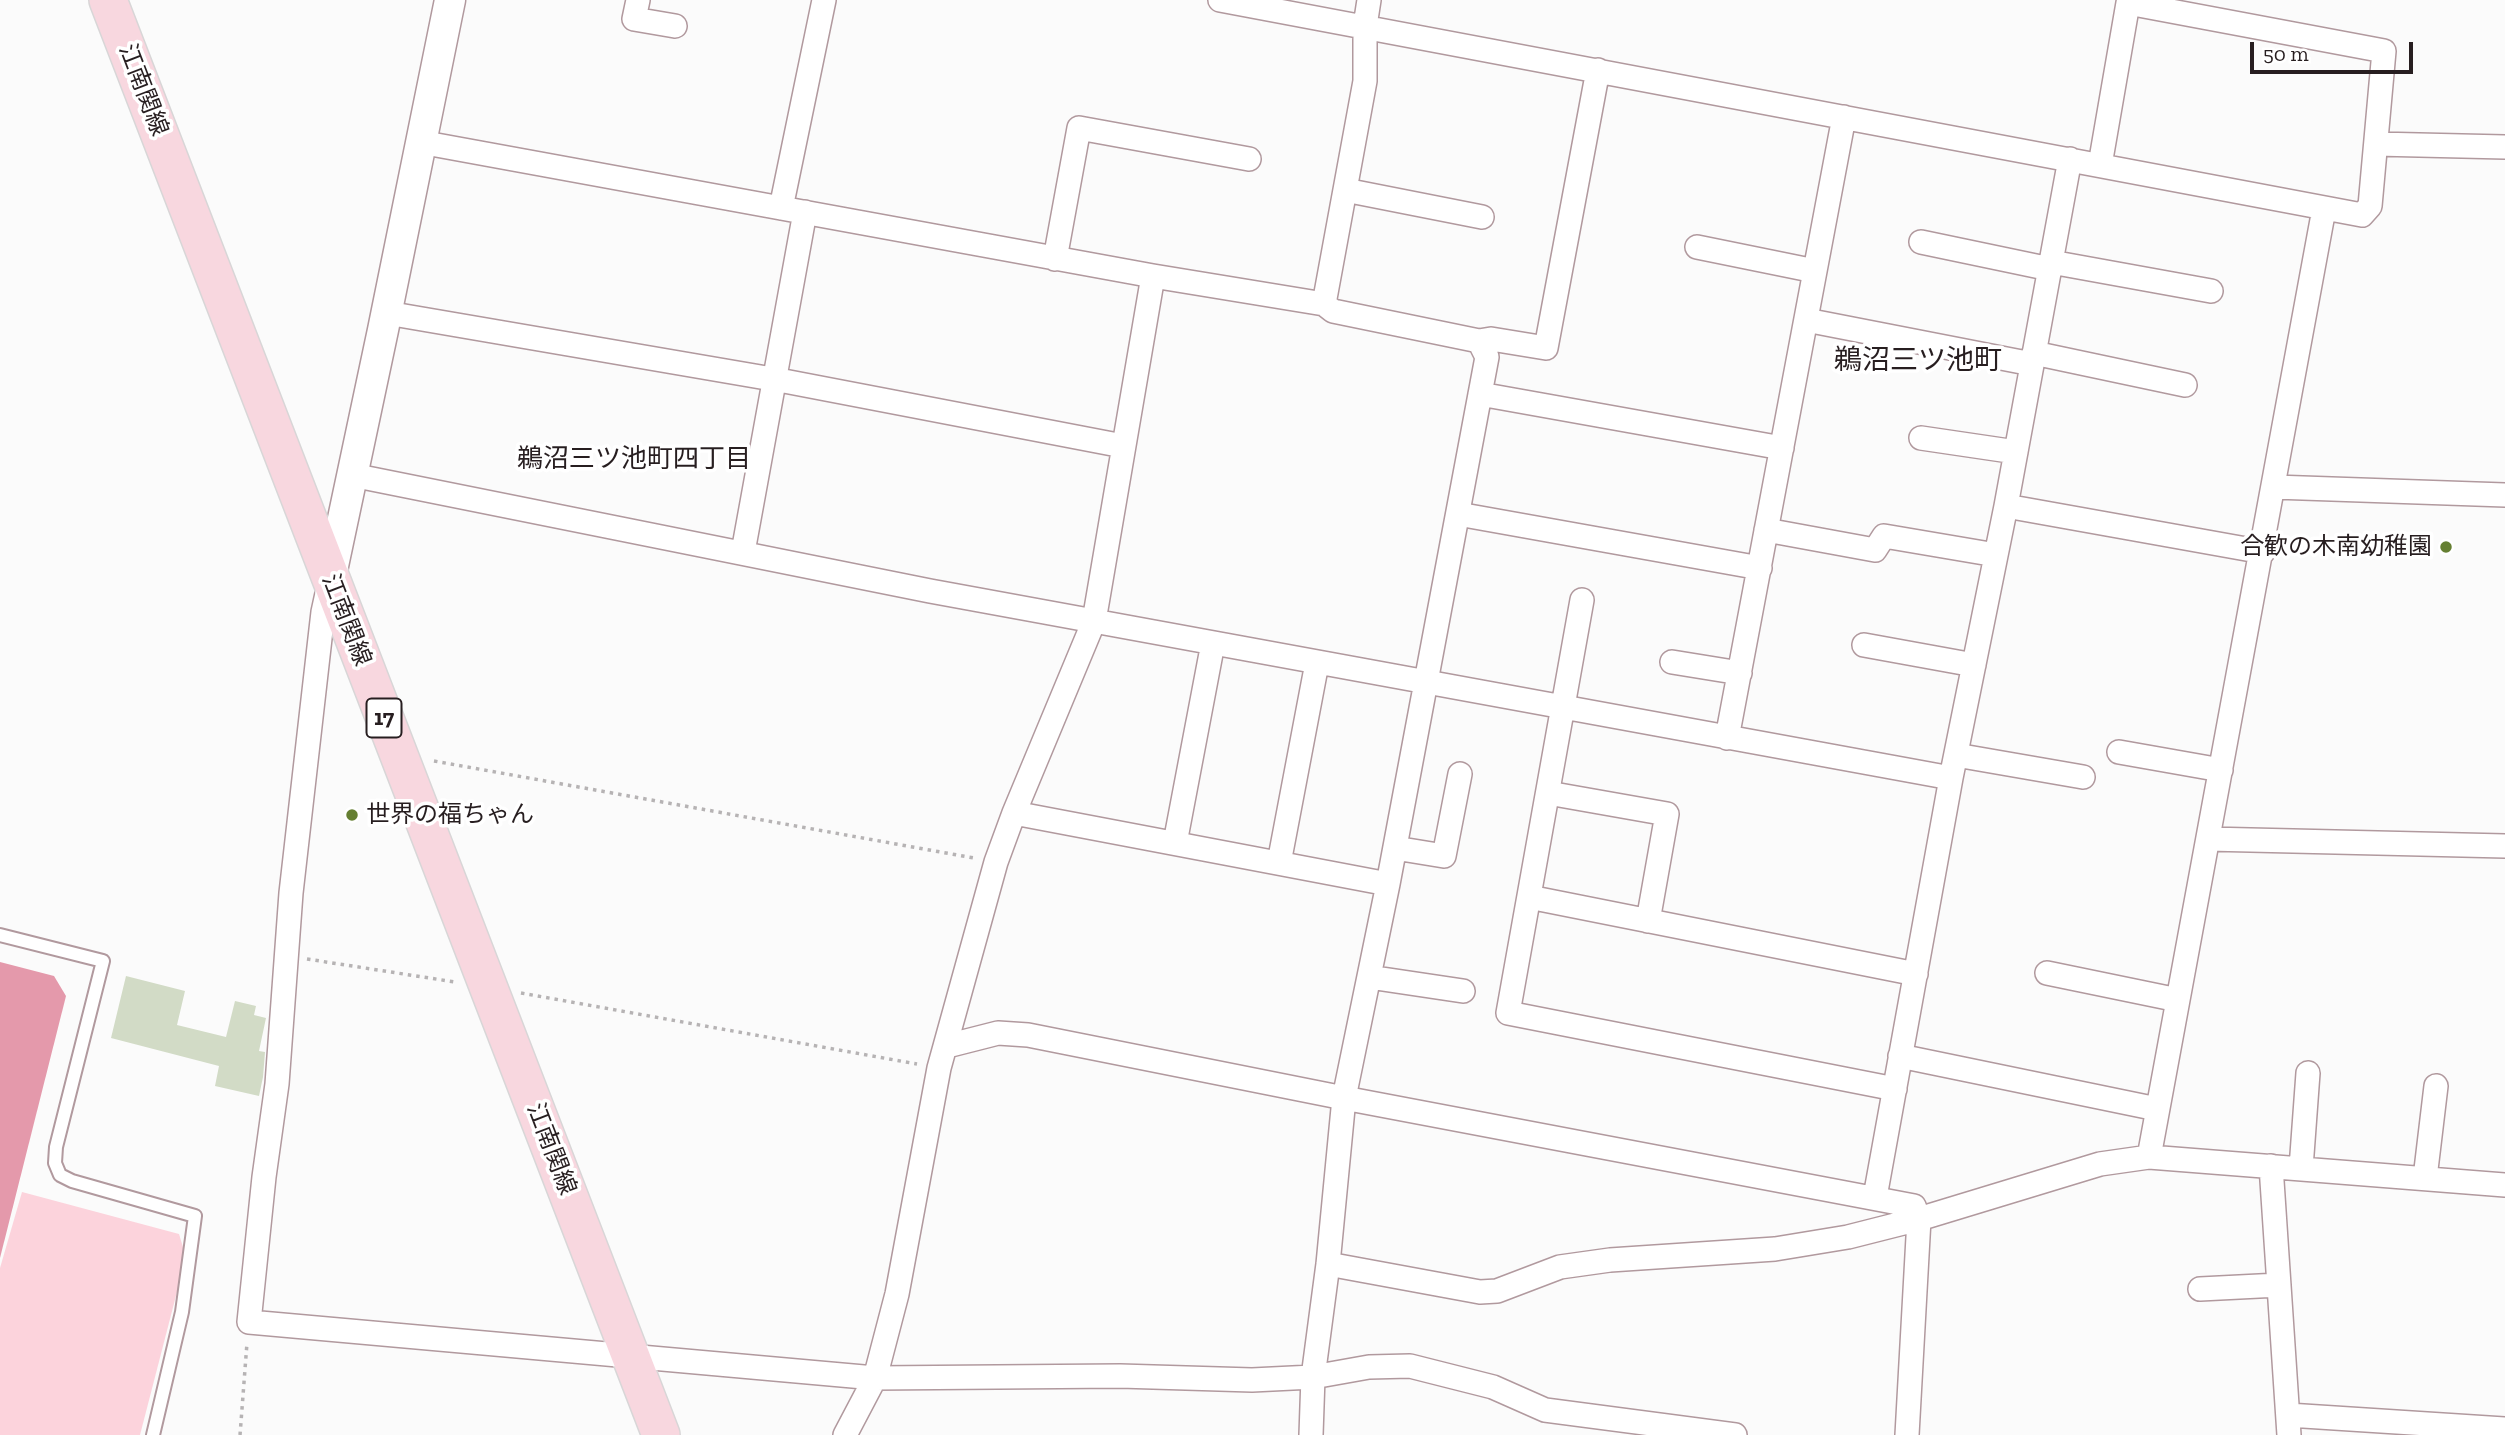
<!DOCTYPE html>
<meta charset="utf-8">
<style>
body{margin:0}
#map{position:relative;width:2505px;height:1435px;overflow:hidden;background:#fbfbfb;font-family:"Zilla Slab",serif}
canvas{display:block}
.scale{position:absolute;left:2250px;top:42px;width:163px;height:32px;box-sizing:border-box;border:4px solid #271e20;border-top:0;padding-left:9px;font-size:21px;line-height:24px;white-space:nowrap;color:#271e20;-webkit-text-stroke:5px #fff;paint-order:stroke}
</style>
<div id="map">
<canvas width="2505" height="1435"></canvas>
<div class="scale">50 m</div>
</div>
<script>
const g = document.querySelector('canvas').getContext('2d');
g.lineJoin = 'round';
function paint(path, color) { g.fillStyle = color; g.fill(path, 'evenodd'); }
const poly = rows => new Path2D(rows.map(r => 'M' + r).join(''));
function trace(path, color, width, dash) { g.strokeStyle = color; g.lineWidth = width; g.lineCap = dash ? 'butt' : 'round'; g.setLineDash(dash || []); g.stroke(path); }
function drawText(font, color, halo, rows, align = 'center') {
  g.font = font + ' "Zilla Slab","Noto Sans JP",serif'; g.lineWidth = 7; g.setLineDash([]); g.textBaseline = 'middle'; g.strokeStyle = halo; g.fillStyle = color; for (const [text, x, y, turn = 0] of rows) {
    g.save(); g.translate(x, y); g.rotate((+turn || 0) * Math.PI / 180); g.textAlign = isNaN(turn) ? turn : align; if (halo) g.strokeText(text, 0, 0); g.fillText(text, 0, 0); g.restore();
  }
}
paint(poly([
 [22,1192,179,1234,186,1257,140,1435,0,1435,0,1268]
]), '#fcd3dc');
paint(poly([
 [0,962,54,976,66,996,0,1258]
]), '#e499ab');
paint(poly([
 [126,976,185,991,177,1025,226,1037,235,1001,256,1006,254,1015,266,1018,259,1051,265,1052,263,1077,259,1096,215,1086,219,1066,111,1038]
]), '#d2dbc6');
const service = poly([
 [0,935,103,961,56,1147,55,1163,60,1175,72,1181,195,1216,182,1312,153,1435]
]);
const minor = poly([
 [638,0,634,19,675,26],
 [1220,0,2362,215,2370,206,2384,51,2128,3,2100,165],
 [420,142,1153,276,1324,304,1333,311,1479,341,1487,357,1388,884,1344,1098,1328,1264,1313,1377,1311,1435],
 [2376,144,2505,147],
 [1345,190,1482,217],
 [781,208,824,0],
 [1921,242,2050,269],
 [1697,247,1815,271],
 [1055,259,1079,128,1249,159],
 [2051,262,2211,291],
 [1324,304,1365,81,1365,26,1369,0],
 [387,313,784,381,1123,446],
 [1806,320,2032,364],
 [1479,341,1491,339,1546,348,1598,70],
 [2034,353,2185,385],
 [1480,394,1782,448],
 [1921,438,2016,452],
 [352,475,930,591,1951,778],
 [2274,487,2505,495],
 [2006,506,2263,552],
 [1458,514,1760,568],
 [1766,530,1875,550,1884,536,1996,555],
 [743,552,805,212],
 [330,580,323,612,291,893,277,1084,264,1177,249,1322,875,1378,1120,1376,1252,1380,1313,1377,1369,1367,1410,1366,1493,1387,1545,1410,1735,1435],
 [1582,600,1508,1013,1895,1089],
 [1864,645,1974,665],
 [1672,662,1740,673],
 [1727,738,1844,117],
 [2119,752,2221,770],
 [1956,755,2083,777],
 [1548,793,1667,814,1648,921],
 [1014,813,1388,884],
 [2208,839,2505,846],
 [1175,843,1213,643],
 [1395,848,1444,856,1460,774],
 [1279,863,1317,663],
 [1529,897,1916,974],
 [2047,973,2178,1000],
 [1369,977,1463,991],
 [947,1046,998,1033,1028,1035,1344,1098,1914,1206,1919,1219,1907,1435],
 [1900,1056,2157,1109],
 [2149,1157,2324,209],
 [2271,1166,2289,1435],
 [2301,1168,2308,1073],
 [2425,1178,2436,1086],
 [1875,1197,1951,778,2006,506,2070,159],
 [1328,1264,1480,1292,1497,1291,1560,1267,1610,1260,1775,1249,1848,1237,1919,1219,2100,1164,2149,1157,2505,1185],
 [2200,1289,2279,1285],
 [2288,1415,2505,1429],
 [845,1435,875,1378,897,1294,939,1068,996,862,1014,813,1094,621,1153,276]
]);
const tertiary = poly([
 [330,580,383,330,450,0]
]);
const primary = poly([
 [108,0,661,1435]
]);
trace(service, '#b1999e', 16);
trace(minor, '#b1999e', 26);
trace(tertiary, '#b1999e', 33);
trace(primary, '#d8d6d7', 40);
trace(poly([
 [434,761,974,858],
 [307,959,455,982],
 [521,993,917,1064],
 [240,1435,247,1343]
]), '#b6b3b4', 3.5, [3.5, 5]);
trace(service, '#fff', 12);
trace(minor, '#fff', 23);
trace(tertiary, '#fff', 30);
trace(primary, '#f8d7df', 37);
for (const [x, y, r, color] of [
 [2446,547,7,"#657f32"],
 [352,815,7,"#657f32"]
]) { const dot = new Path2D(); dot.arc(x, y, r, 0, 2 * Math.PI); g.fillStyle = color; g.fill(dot); trace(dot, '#fff', 2.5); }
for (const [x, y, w] of [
 [384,718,35]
]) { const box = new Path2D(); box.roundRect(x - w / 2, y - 19.5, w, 39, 5); g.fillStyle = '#fff'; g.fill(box); trace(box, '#271e20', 2); }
drawText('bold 23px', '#271e20', null, [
 ["17",384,718]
]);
drawText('24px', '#271e20', '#fff', [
 ["江南関線",143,90,69],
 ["江南関線",346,620,69],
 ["江南関線",551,1149,69]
]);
drawText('24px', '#271e20', '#fff', [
 ["合歓の木南幼稚園",2432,547],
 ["世界の福ちゃん",366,815,"left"]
], 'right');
drawText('26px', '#271e20', '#fff', [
 ["鵜沼三ツ池町四丁目",634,460]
]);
drawText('28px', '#271e20', '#fff', [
 ["鵜沼三ツ池町",1918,361]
]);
</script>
